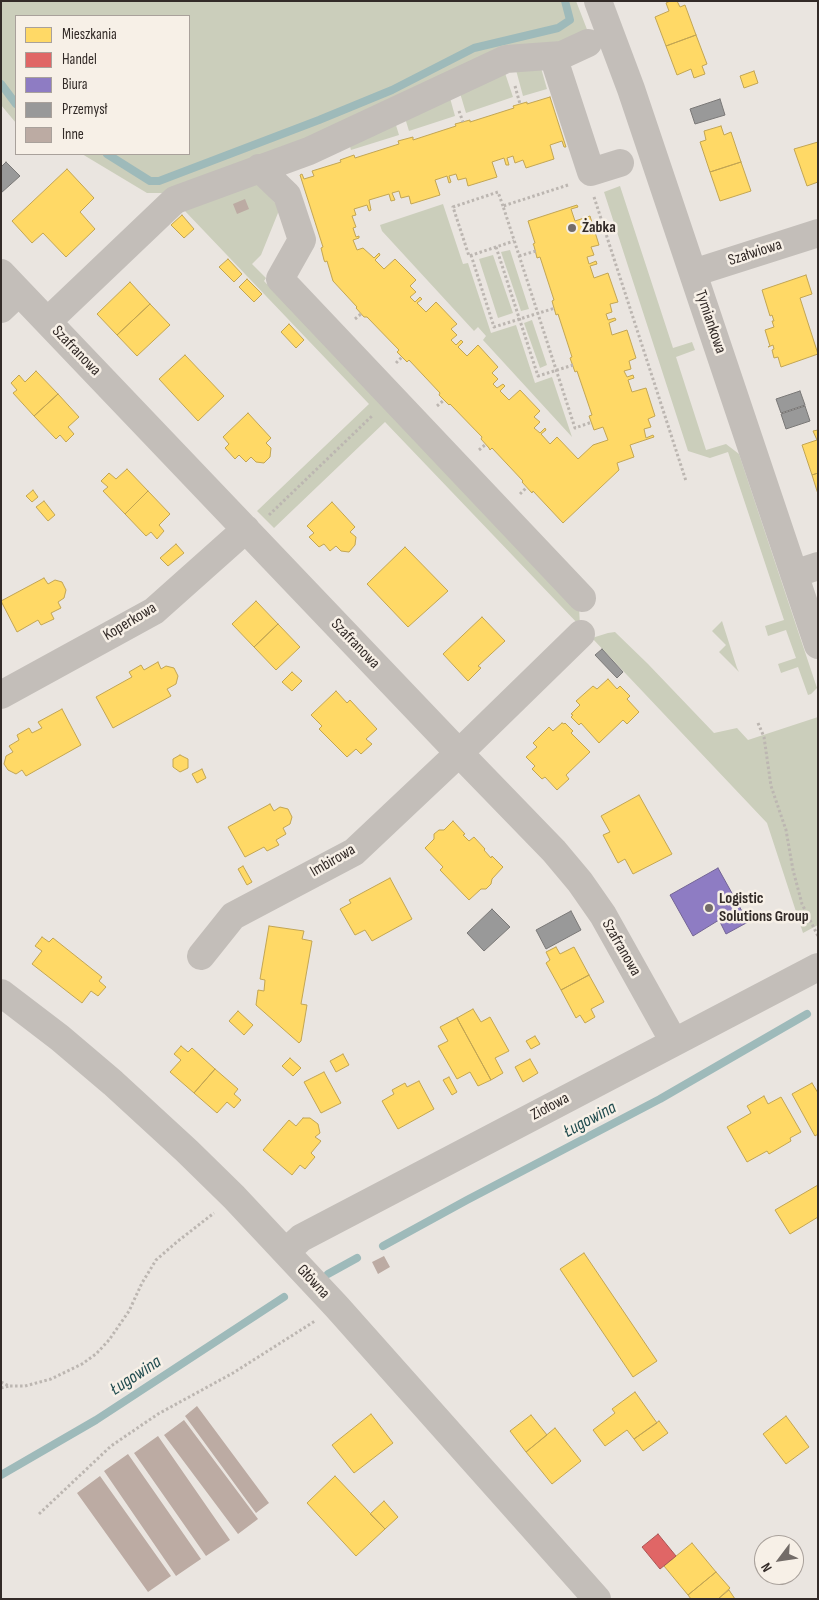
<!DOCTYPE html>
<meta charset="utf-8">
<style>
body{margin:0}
#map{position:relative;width:819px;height:1600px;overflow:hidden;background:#eae5e0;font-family:"Sofia Sans Condensed",sans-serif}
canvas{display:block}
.frame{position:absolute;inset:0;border:2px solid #332b28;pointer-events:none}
.legend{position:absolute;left:15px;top:15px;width:175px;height:140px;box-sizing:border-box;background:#f7f0e7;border:1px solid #a9a19b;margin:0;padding:6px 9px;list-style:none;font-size:15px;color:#332b28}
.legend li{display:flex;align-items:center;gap:10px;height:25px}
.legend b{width:25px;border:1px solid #a9a19b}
.north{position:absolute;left:754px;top:1535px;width:50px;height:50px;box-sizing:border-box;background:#f7f0e7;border:1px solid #a9a19b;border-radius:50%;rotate:239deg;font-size:14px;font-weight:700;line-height:20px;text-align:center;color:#332b28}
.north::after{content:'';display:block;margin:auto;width:18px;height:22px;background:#736c68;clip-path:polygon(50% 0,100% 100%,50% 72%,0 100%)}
</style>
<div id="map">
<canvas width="819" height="1600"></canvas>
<div class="frame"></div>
<ul class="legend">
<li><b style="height:14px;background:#ffd966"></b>Mieszkania</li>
<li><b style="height:14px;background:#e06666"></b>Handel</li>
<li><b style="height:14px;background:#8e7cc3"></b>Biura</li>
<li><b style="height:14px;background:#999"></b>Przemysł</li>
<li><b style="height:14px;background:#bcaba3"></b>Inne</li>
</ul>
<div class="north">N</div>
</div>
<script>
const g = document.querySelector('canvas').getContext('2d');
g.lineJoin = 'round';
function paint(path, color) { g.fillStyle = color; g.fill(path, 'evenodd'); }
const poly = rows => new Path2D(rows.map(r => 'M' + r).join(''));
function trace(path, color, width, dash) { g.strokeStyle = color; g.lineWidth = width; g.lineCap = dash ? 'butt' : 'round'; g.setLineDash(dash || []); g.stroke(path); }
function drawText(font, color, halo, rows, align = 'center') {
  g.font = font + ' "Sofia Sans Condensed",sans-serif'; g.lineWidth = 5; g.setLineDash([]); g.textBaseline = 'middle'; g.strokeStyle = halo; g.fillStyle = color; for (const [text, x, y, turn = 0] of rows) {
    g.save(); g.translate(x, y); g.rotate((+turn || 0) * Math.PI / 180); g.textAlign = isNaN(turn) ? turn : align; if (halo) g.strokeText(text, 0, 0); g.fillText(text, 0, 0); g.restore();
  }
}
paint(poly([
 [1,1,576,1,588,32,167,193,147,193,82,154,189,154,189,16,16,16,16,123,1,105],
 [541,68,547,89,523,96,516,70],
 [505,73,513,97,466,113,460,93],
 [450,98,455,116,409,131,405,118],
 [395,122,399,135,351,150,349,143],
 [256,182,280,208,261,255,252,264,266,278,264,281,386,410,579,607,580,626,385,422,274,528,257,511,369,404,184,210],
 [620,186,673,348,692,342,695,350,676,357,706,450,726,444,739,454,817,688,811,694,808,695,798,667,781,673,778,664,796,658,786,630,768,636,765,626,784,620,728,452,710,458,688,451,604,192],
 [443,204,463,264,468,263,491,333,516,325,535,383,552,377,572,437,483,340,486,336,478,327,474,331,382,231,380,225],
 [510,250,529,309,521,311,501,252],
 [493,255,513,313,498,318,479,259],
 [532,320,547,365,540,368,524,323],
 [722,621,737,668,739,672,719,652,726,645,712,631],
 [615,632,648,664,714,733,737,728,748,740,818,717,818,925,803,933,767,823,592,638,608,633]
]), '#cbcebb');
const homes = poly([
 [670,1,677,1,680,7,685,5,696,35,666,46,655,17,669,11,666,3,670,1],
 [696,35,707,64,702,66,705,74,694,78,691,69,677,75,666,46,696,35],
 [754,71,758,83,744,88,740,76,754,71],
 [550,97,566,147,564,147,562,141,550,145,554,159,526,168,523,160,515,163,513,156,507,158,509,165,506,165,504,158,492,162,497,177,468,186,466,178,458,180,456,174,449,176,451,182,449,183,447,176,435,180,440,195,411,204,409,196,401,198,399,191,392,193,395,200,391,201,389,194,369,200,371,210,369,211,367,205,354,209,356,215,352,216,356,227,353,228,356,237,359,236,359,238,353,240,357,250,363,248,374,258,379,253,380,255,375,260,384,269,395,259,416,280,410,286,416,292,410,297,415,302,420,297,422,299,417,303,426,312,436,302,457,324,451,329,457,335,451,340,456,345,461,340,463,342,458,347,467,356,478,345,498,367,492,373,498,379,493,384,497,388,503,384,505,386,500,391,509,400,520,390,540,411,534,417,540,422,534,428,540,433,545,428,546,430,541,434,550,444,557,437,578,459,593,445,608,440,603,427,594,430,589,416,592,415,577,371,575,372,570,358,572,357,558,314,556,315,552,301,554,300,540,257,537,258,534,246,533,244,535,243,528,221,577,205,578,207,571,209,575,221,590,216,599,245,591,247,594,255,587,257,589,264,596,261,597,264,590,266,594,278,608,273,618,302,610,304,612,312,606,314,608,320,615,318,616,320,609,323,612,335,627,330,636,358,629,361,631,369,624,371,627,377,633,375,634,378,628,380,632,392,646,388,655,416,648,419,651,427,644,429,646,438,653,435,654,437,630,445,634,457,617,463,619,470,563,523,533,491,532,493,522,482,523,481,492,448,490,450,489,448,481,439,482,437,450,404,449,405,439,395,440,393,409,360,407,362,397,352,399,350,367,317,364,317,356,308,357,307,333,281,327,261,325,262,324,260,321,248,323,247,300,175,302,174,304,179,314,176,312,171,341,162,340,160,354,155,355,158,399,144,398,141,413,137,413,140,456,126,455,124,470,120,470,122,514,108,513,106,527,102,527,104,550,97],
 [721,126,724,135,731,132,741,162,710,172,700,142,706,140,704,131,721,126],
 [818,142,818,182,807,186,794,149,818,142],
 [741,162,751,191,720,201,710,172,741,162],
 [67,169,94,198,80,212,95,229,66,257,43,233,32,243,12,221,67,169],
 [182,215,194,229,184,238,171,225,182,215],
 [228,259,242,274,234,282,219,267,228,259],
 [806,275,812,294,800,298,818,354,781,367,778,357,774,358,772,350,774,349,773,345,768,347,770,346,765,330,774,327,772,321,774,321,772,315,770,316,762,290,806,275],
 [247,279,262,294,254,302,239,287,247,279],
 [130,282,150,304,117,335,97,314,130,282],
 [150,304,170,325,137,356,117,335,150,304],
 [289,324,304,340,296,348,281,332,289,324],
 [185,355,224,396,198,421,159,379,185,355],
 [36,371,58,394,34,416,13,393,17,390,11,383,19,375,25,382,36,371],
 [58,394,79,417,68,427,74,434,66,442,60,435,56,439,34,416,58,394],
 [248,413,271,438,266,443,271,448,270,457,264,463,256,462,251,457,246,462,239,455,235,459,225,448,229,444,223,437,248,413],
 [818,430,818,473,812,475,802,445,817,440,813,431,818,430],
 [127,469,148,491,125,514,103,491,108,487,101,481,109,473,116,479,127,469],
 [818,473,818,494,812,475,818,473],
 [33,490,38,497,32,502,26,496,33,490],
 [148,491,170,514,159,525,164,531,157,539,151,532,146,536,125,514,148,491],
 [44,501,55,515,48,521,36,507,44,501],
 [332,502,355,527,350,532,356,537,355,545,349,552,341,551,336,546,330,551,324,544,319,547,309,537,314,533,307,526,332,502],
 [176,544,184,553,168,566,160,558,176,544],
 [405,547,448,591,408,627,367,584,405,547],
 [44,578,48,584,55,580,62,582,66,590,64,598,58,602,61,608,51,613,54,619,41,625,38,620,17,632,1,601,44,578],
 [256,601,278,624,254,647,232,624,256,601],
 [482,617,505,641,478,666,481,668,468,681,443,654,482,617],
 [278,624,300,647,276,670,254,647,278,624],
 [158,662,161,669,166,666,174,668,178,676,176,684,167,689,171,696,113,728,96,697,132,677,129,672,141,665,144,670,158,662],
 [292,672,302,681,292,691,282,682,292,672],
 [608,679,617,689,620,686,630,696,627,699,639,712,627,724,623,720,599,743,581,723,579,725,571,717,573,715,571,714,580,705,576,701,593,686,597,689,608,679],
 [336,691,347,703,350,700,377,729,366,739,372,744,361,754,356,749,347,757,319,729,322,726,311,715,336,691],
 [62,709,81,745,26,776,22,770,16,774,8,770,4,764,6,756,13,752,9,746,19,740,17,735,29,728,32,733,42,728,38,722,62,709],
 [562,723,564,724,565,723,573,731,571,733,590,752,566,775,569,779,557,790,545,777,542,779,532,769,535,766,526,757,537,747,533,743,549,727,553,731,562,723],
 [180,755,188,759,188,768,180,772,173,767,173,759,180,755],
 [202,769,206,778,197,783,192,774,202,769],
 [639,795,672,854,633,874,625,859,618,863,603,835,610,832,601,816,639,795],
 [270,804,274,811,280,807,288,809,292,817,290,824,283,828,286,834,276,840,279,845,267,851,264,847,245,857,228,827,270,804],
 [453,821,465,834,463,835,469,841,474,837,485,849,484,850,491,858,492,856,503,867,492,879,491,884,486,889,481,889,469,900,440,870,443,867,425,848,434,839,434,834,439,830,444,830,453,821],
 [243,866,252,882,247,885,238,869,243,866],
 [390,878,412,919,372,941,365,930,355,935,340,909,351,903,349,900,390,878],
 [269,926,304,931,302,939,312,941,301,1004,307,1005,301,1041,299,1043,256,1005,258,990,264,991,265,980,260,979,269,926],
 [42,937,49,942,53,938,102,977,99,981,106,987,98,996,91,991,82,1003,32,964,42,951,35,946,42,937],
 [556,947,560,954,574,947,589,975,561,990,546,963,550,960,546,952,556,947],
 [589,975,604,1002,591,1009,595,1017,585,1023,580,1015,576,1018,561,990,589,975],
 [473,1009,481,1022,490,1017,509,1051,495,1058,503,1073,491,1080,457,1018,473,1009],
 [238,1011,253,1025,244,1035,229,1021,238,1011],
 [457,1018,491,1080,478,1086,470,1072,457,1079,438,1046,448,1041,440,1027,457,1018],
 [535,1036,540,1044,531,1049,526,1041,535,1036],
 [181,1046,188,1052,192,1048,215,1069,194,1093,170,1072,181,1060,174,1054,181,1046],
 [343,1054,349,1065,336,1072,330,1061,343,1054],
 [290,1058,301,1068,293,1076,282,1066,290,1058],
 [530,1059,538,1073,523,1082,515,1067,530,1059],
 [215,1069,238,1089,234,1094,241,1100,234,1108,227,1102,217,1113,194,1093,215,1069],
 [324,1072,341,1103,321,1113,304,1082,324,1072],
 [449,1077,457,1092,452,1095,443,1080,449,1077],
 [419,1081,434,1109,398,1129,382,1101,394,1094,392,1090,405,1083,407,1087,419,1081],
 [812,1083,818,1093,818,1134,815,1136,792,1094,812,1083],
 [764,1096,768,1104,781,1097,801,1132,790,1138,791,1141,769,1154,767,1151,747,1162,727,1127,751,1113,747,1106,764,1096],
 [303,1118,310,1118,318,1124,320,1133,315,1137,321,1141,311,1153,315,1157,305,1169,300,1165,292,1175,263,1150,289,1120,296,1126,303,1118],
 [818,1185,818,1217,790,1234,775,1210,818,1185],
 [584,1253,657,1361,633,1377,560,1269,584,1253],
 [635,1392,657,1423,634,1439,627,1430,605,1446,593,1430,615,1413,612,1409,635,1392],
 [371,1414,393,1443,354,1473,332,1445,371,1414],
 [531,1415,547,1435,526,1452,510,1431,531,1415],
 [786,1416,809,1447,786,1464,763,1434,786,1416],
 [659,1421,668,1433,643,1451,634,1439,659,1421],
 [555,1428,581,1461,552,1484,526,1452,555,1428],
 [335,1476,385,1529,356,1556,307,1503,335,1476],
 [384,1501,398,1517,385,1529,370,1514,384,1501],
 [692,1543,716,1572,688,1595,664,1566,692,1543],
 [716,1572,730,1588,718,1599,691,1599,688,1595,716,1572],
 [729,1590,735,1599,718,1599,729,1590]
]);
paint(homes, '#ffd966');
trace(homes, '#c2a553', 1);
const shops = poly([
 [658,1534,676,1556,660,1569,642,1547,658,1534]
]);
paint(shops, '#e06666');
trace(shops, '#ac5453', 1);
const offices = poly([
 [718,868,748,922,726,934,719,920,693,936,670,895,718,868]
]);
paint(offices, '#8e7cc3');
trace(offices, '#736494', 1);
const industry = poly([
 [720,99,725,115,695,124,690,109,720,99],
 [6,162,20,176,1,193,1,167,6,162],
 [800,391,805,405,781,413,776,399,800,391],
 [805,406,810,421,786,429,781,414,805,406],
 [602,649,623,672,617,678,595,655,602,649],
 [492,909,510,927,484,951,467,933,492,909],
 [571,911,581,930,546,949,536,930,571,911]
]);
paint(industry, '#999');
trace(industry, '#7a7877', 1);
trace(poly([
 [1,84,16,104],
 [107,154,150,181,159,181,319,120,392,90,474,48,558,28,570,20,565,1],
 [383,1246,467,1200,660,1099,807,1014],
 [328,1274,357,1258],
 [1,1475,96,1420,284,1297]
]), '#9ebaba', 8);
paint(poly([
 [245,199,249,209,237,214,233,204],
 [384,1256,390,1267,378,1274,372,1262],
 [197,1406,269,1503,256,1513,185,1416],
 [184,1420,258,1519,238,1534,164,1435],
 [158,1436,230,1540,206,1556,134,1453],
 [128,1454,201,1559,176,1576,104,1471],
 [100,1476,171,1576,148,1592,77,1493]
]), '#bcaba3');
trace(poly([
 [515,86,520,104],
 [459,111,463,122],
 [568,185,503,206,575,428,592,422],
 [594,197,686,481],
 [503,206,498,192,453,207,469,256,514,241],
 [496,247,538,376,573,365],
 [471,255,494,327,555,308],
 [519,256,536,251],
 [355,319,362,313],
 [396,363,403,356],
 [437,406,444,400],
 [479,450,486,444],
 [520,494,527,487],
 [269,515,373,415],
 [758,723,764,737,771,786,786,830,793,870,802,904,818,936],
 [1,1382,9,1386,25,1386,51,1379,82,1364,96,1354,109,1340,129,1311,142,1283,156,1260,178,1241,214,1213],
 [1,1388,9,1386],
 [39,1514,111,1446,158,1414,233,1373,315,1321]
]), '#bcb6b1', 3, [2.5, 2.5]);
trace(poly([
 [598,1,631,89,818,645],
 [553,56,591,172,620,163],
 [259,168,287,195,302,240,280,279,582,598],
 [1,273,459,753,554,851,580,882,603,915,674,1042],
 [693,273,818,233],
 [1,309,19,292],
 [48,321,175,200,309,151,506,59,562,55,588,43],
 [794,574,818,566],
 [1,695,154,611,246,529],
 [201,956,233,916,354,852,459,753,581,634],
 [1,993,60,1038,113,1083,187,1151,234,1197,337,1307,597,1599],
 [286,1252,301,1238,818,967]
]), '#c3beb9', 28);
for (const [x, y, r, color] of [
 [572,228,5,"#736c68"],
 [709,908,5,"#736c68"]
]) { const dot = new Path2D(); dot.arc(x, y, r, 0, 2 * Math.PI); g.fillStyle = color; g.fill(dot); trace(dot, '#f7f0e7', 2); }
drawText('bold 16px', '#332b28', '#f7f0e7', [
 ["Żabka",582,228],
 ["Logistic",719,899],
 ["Solutions Group",719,917]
], 'left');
drawText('16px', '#332b28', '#f7f0e7', [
 ["Szałwiowa",755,253,-18],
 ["Tymiankowa",710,322,71],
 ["Szafranowa",76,351,46],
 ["Koperkowa",130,622,-31],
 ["Szafranowa",355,644,46],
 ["Imbirowa",333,861,-30],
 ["Szafranowa",621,948,60],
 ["Ziołowa",550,1107,-28],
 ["Główna",313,1282,47]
]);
drawText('italic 18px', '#224d50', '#f7f0e7', [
 ["Ługowina",590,1120,-28],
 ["Ługowina",136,1376,-33]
]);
</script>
